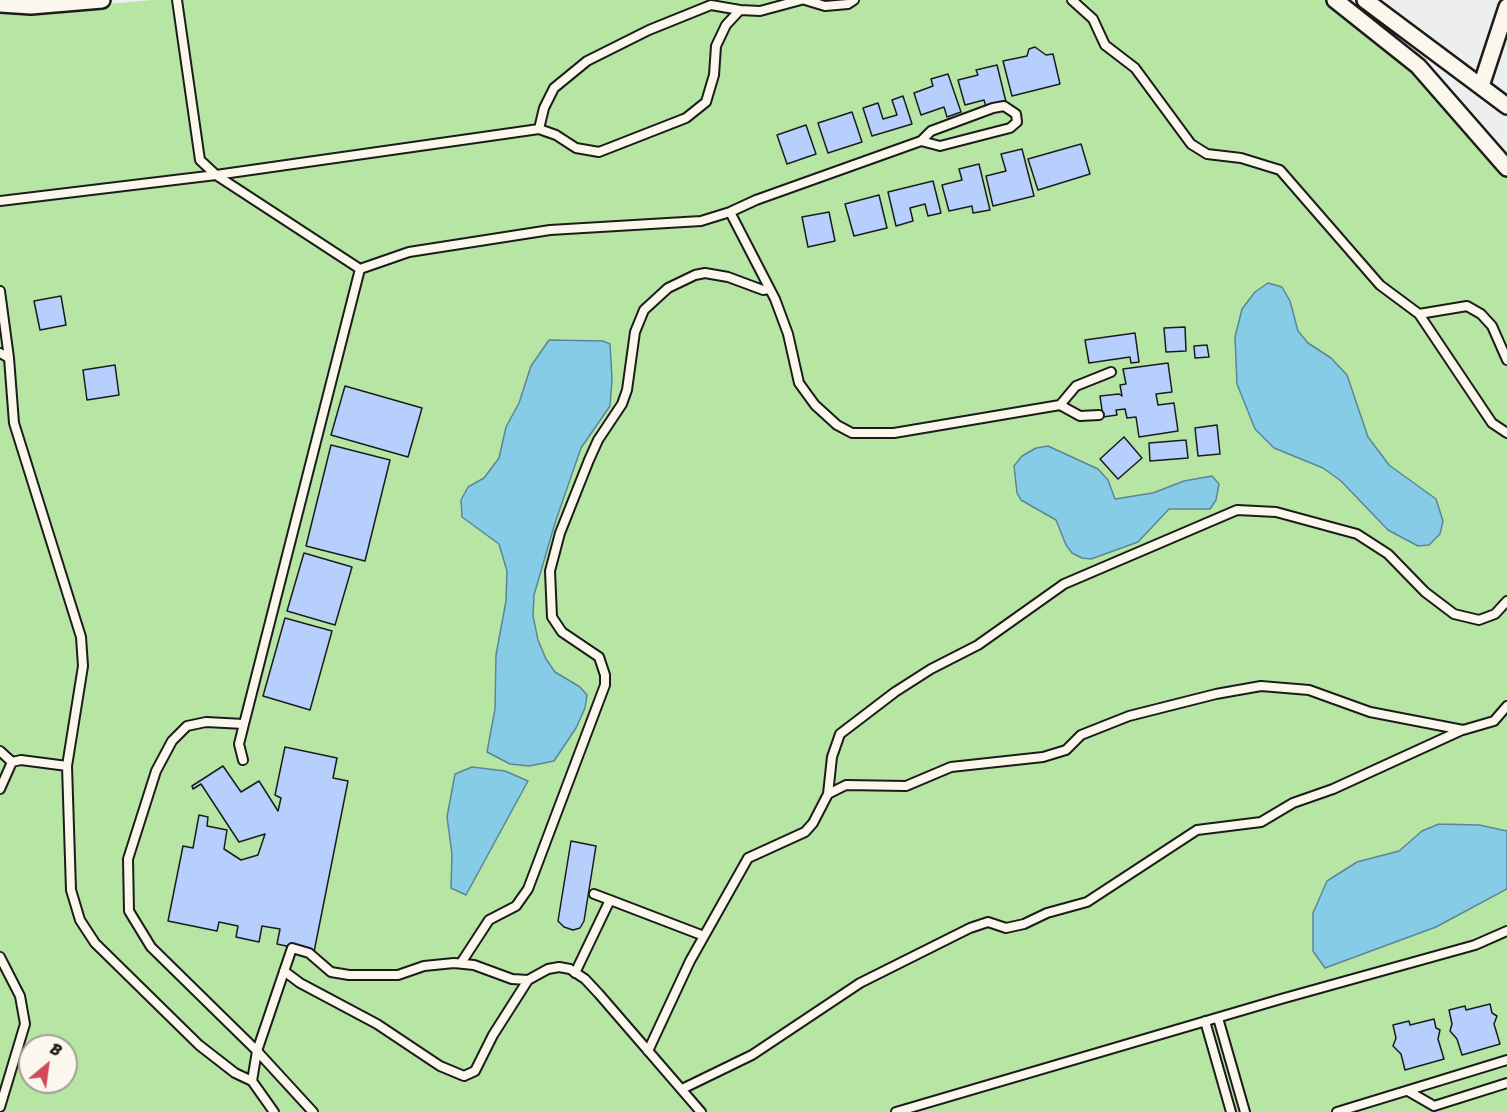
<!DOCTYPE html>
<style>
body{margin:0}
#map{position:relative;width:1507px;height:1112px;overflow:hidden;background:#edefef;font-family:Sriracha,sans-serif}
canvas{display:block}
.north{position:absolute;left:18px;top:1034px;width:60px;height:60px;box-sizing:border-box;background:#fbf7ec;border:2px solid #a29f99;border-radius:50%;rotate:29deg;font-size:16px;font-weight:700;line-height:24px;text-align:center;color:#1c1c1c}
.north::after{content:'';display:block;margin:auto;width:21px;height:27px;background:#d1495b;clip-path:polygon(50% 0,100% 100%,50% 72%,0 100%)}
</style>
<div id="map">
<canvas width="1507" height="1112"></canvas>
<div class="north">B</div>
</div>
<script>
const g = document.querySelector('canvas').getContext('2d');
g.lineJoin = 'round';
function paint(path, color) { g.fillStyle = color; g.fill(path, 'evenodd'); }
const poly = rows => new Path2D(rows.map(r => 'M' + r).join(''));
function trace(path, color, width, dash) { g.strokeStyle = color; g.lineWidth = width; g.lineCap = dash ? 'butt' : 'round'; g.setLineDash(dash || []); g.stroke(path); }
paint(poly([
 [153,0,1328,0,1415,69,1507,175,1507,1112,0,1112,0,9,31,11],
 [30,1046,66,1046,66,1082,30,1082]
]), '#b6e5a4');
const water = poly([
 [1268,283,1282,287,1290,301,1298,331,1308,343,1331,358,1347,375,1368,437,1389,465,1436,499,1443,521,1440,534,1429,545,1418,546,1388,530,1341,481,1323,468,1274,448,1255,429,1237,384,1235,337,1242,309,1255,292,1268,283],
 [549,340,603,341,610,344,612,379,610,406,581,448,555,523,534,595,533,616,538,640,546,659,555,672,580,687,587,695,585,708,576,728,554,761,529,766,510,764,487,752,495,709,496,655,506,601,507,571,499,544,462,517,461,500,468,487,484,478,499,458,506,427,519,403,531,366,549,340],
 [1048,446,1098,469,1108,480,1115,499,1153,493,1184,481,1212,476,1219,484,1216,500,1210,509,1169,509,1138,542,1091,559,1082,558,1072,553,1066,545,1056,520,1021,500,1017,493,1014,466,1022,456,1036,448,1048,446],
 [472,767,505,771,528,781,466,895,451,888,452,854,447,817,455,774,472,767],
 [1439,824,1479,825,1507,831,1507,889,1436,927,1325,968,1313,951,1313,913,1327,881,1357,862,1399,851,1422,831,1439,824]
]);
paint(water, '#86cce7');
trace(water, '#5c8696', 1.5);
const building = poly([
 [1035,47,1046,55,1053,54,1060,84,1012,96,1003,61,1027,56,1029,49,1035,47],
 [997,65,1006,102,986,107,984,100,965,105,958,80,978,75,976,70,997,65],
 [948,74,961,112,947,117,944,107,921,115,914,93,933,86,931,79,948,74],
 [903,96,912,124,872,136,863,108,878,103,883,119,897,115,892,100,903,96],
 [852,112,862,142,828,153,818,123,852,112],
 [806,125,816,154,787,164,777,135,806,125],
 [1081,144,1090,174,1038,190,1028,159,1081,144],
 [1022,149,1034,196,993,206,986,176,1006,171,1001,154,1022,149],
 [979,164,990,210,973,213,972,206,949,211,942,185,962,180,959,169,979,164],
 [933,181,941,213,928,216,925,204,910,208,913,221,896,226,888,192,933,181],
 [879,195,887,228,854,236,845,204,879,195],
 [829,212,835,241,808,247,802,217,829,212],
 [61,296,66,325,40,330,34,301,61,296],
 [1185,327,1186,351,1166,352,1164,328,1185,327],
 [1135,333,1139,362,1131,363,1130,357,1089,363,1085,340,1135,333],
 [1207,345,1209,357,1195,358,1194,346,1207,345],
 [1168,363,1172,392,1156,394,1158,405,1174,403,1178,431,1139,437,1136,417,1127,418,1125,409,1116,410,1117,415,1103,417,1100,396,1119,394,1122,396,1120,385,1126,384,1123,369,1168,363],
 [115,365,119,395,87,400,83,370,115,365],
 [345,386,422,408,408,457,331,435,345,386],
 [1217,425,1220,454,1198,456,1195,428,1217,425],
 [1124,437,1142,458,1118,479,1100,459,1124,437],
 [1186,440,1188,458,1150,461,1149,443,1186,440],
 [331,445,390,460,365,561,306,546,331,445],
 [304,553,352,567,335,625,287,611,304,553],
 [285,618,332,631,310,710,263,696,285,618],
 [285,747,337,758,333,778,348,781,314,952,277,944,280,929,262,926,259,942,236,937,238,926,219,922,217,931,168,921,183,846,193,848,199,815,208,817,207,826,227,830,224,849,241,860,258,855,265,834,239,842,201,784,193,789,192,786,223,766,241,792,259,781,278,811,281,798,275,795,285,747],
 [571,841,596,846,584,921,580,928,573,930,564,927,558,921,571,841],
 [1490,1004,1492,1013,1497,1016,1494,1024,1500,1044,1462,1055,1457,1039,1450,1031,1452,1024,1449,1010,1465,1006,1466,1010,1490,1004],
 [1434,1019,1436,1028,1440,1030,1438,1039,1444,1059,1405,1070,1401,1054,1393,1046,1396,1038,1393,1025,1409,1021,1410,1025,1434,1019]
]);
paint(building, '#b6cffd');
trace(building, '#1c1c1c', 1.5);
const service = poly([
 [177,0,200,160,216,175,360,269,409,252,550,230,701,221,730,212,756,200,921,141,931,131,993,108,1004,106,1016,114,1017,122,1010,128,940,146,921,141],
 [805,0,825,6,848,4,854,0],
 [1072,0,1093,19,1105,45,1135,68,1191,144,1207,154,1241,158,1280,170,1380,285,1419,314,1492,423,1507,433],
 [539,129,544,108,554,88,587,61,649,30,711,5,740,10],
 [0,201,216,175,539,129,556,135,576,148,599,152,686,118,706,102,714,75,716,46,726,25,740,10,760,11,801,0],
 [730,212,775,299,788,334,799,383,815,405,837,425,852,433,894,433,1060,405,1080,416,1099,415],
 [0,291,9,358],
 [1419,314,1467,306,1481,314,1492,326,1507,360],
 [0,353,9,358,14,423,81,637,83,666,67,766,71,890,80,920,95,943,199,1045,235,1073,252,1081,257,1051,292,948,309,953,331,972,349,975,398,975,424,966,454,963,474,965,512,979,528,980,548,969,559,967,570,969,585,979,599,994,701,1112],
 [1060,405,1076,386,1111,372],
 [244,724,206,722,187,726,172,741,156,771,128,859,129,911,151,947,257,1051,313,1112],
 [0,751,12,762],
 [243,760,239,744,244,724,360,269],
 [0,789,12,762,21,760,67,766],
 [828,794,832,757,840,734,895,692,931,669,978,645,1064,584,1237,510,1276,512,1357,534,1388,554,1425,592,1454,614,1479,620,1495,614,1507,601],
 [594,894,610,900],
 [0,957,20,996,25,1024,0,1107],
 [461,963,489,920,516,906,528,889,605,685,605,675,599,657,562,632,552,617,550,571,560,533,589,460,598,440,622,404,627,390,635,332,644,310,668,288,695,275,705,273,728,277,763,290,769,289],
 [284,971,300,983,377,1024,440,1066,464,1076,475,1071,493,1035,528,980],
 [575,973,610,900,704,936],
 [1218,1018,1245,1112],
 [1205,1021,1231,1112],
 [648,1051,690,961,748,858,805,832,813,823,828,794,846,785,906,786,951,767,1043,757,1066,750,1081,735,1129,716,1216,694,1261,686,1309,690,1370,712,1463,730,1494,721,1507,706],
 [252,1081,274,1112],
 [682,1089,752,1055,860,983,970,928,988,922,1006,928,1024,924,1047,913,1087,902,1197,830,1261,822,1293,803,1333,789,1462,730],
 [1408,1091,1434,1106,1507,1083],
 [896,1112,1281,999,1475,945,1507,931],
 [1337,1112,1507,1060]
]);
const minor = poly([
 [1335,0,1418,66,1507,168],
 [1365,0,1507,106],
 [0,4,31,6,102,0],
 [1481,86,1507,7]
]);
trace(service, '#1c1c1c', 12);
trace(minor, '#1c1c1c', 20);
trace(service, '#fbf7ec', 8);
trace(minor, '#fbf7ec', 15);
</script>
